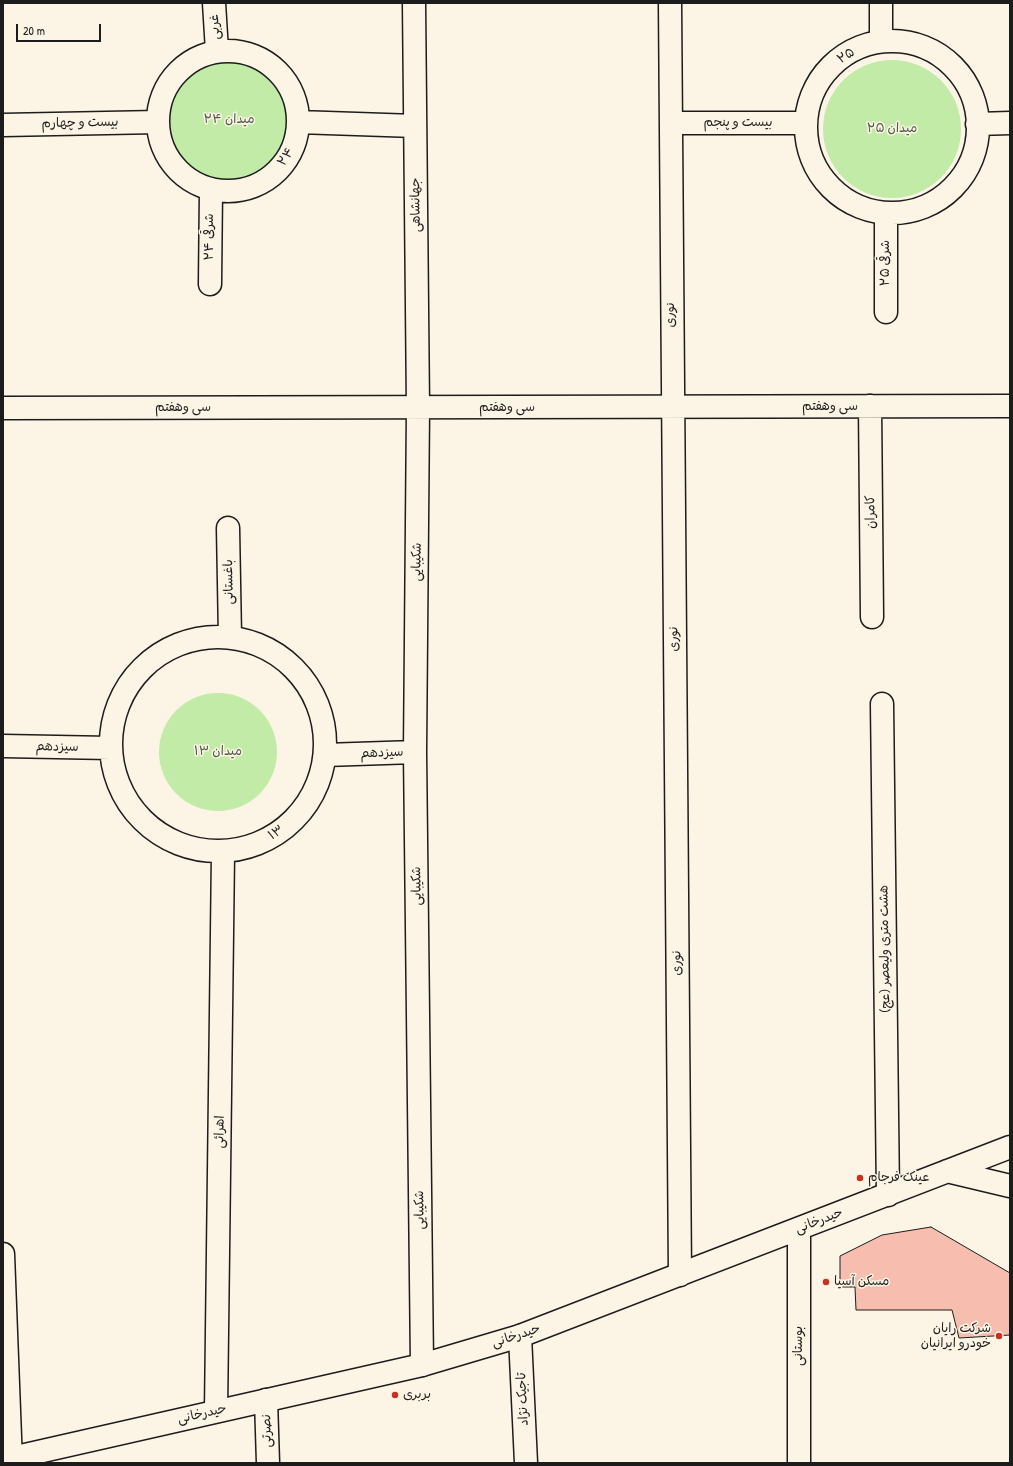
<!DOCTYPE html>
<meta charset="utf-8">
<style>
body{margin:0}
#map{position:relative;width:1013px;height:1466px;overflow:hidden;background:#fcf5e5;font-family:"Patrick Hand",sans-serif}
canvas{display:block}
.frame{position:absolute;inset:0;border:4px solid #1c1c1c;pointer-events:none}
.scale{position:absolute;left:16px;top:24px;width:85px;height:18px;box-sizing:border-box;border:2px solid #1c1c1c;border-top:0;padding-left:5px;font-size:12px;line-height:14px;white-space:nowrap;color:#1c1c1c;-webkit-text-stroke:3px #fcf5e5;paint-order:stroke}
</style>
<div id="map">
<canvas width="1013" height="1466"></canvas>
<div class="frame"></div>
<div class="scale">20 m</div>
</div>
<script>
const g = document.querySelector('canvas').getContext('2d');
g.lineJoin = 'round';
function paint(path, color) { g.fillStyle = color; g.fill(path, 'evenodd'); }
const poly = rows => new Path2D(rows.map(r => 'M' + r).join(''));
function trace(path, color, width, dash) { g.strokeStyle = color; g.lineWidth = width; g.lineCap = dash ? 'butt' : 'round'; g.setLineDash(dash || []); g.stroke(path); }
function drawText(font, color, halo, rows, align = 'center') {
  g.font = font + ' "Patrick Hand","Playpen Sans Arabic",sans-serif'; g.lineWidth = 3; g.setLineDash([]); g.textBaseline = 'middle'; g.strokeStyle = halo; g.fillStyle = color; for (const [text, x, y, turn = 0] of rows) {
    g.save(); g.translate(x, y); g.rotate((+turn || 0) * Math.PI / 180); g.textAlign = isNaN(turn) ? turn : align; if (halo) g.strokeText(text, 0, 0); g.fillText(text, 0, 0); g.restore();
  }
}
paint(poly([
 '163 120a66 66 0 1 1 132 0a66 66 0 1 1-132 0Z',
 '823 129a69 69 0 1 1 138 0a69 69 0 1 1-138 0Z',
 '159 752a59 59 0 1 1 118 0a59 59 0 1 1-118 0Z'
]), '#c2eba7');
const building = poly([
 [931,1227,1010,1273,1010,1335,959,1338,952,1310,856,1310,855,1287,840,1287,840,1256,882,1235,931,1227]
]);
paint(building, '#f7bdae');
trace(building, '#1c1c1c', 1);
const street = poly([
 [214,3,217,51],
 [414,3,418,408,415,752,422,1365],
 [670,3,680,1275],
 [881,3,881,39],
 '806 127a86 86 0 1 1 172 0a86 86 0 1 1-172 0Z',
 '158 121a70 70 0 1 1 140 0a70 70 0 1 1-140 0Z',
 [298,122,415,126],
 [671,123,806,123],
 [977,124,1010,123],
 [3,125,158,122],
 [886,213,886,312],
 [210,284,211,189],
 [870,406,872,617],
 [3,408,1010,406],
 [228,528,230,637],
 '111 744a107 107 0 1 1 214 0a107 107 0 1 1-214 0Z',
 [882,704,888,1195],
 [3,746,110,748],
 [325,755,415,752],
 [3,1254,11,1463],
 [520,1336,526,1463],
 [266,1400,268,1463],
 [216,1411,223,853],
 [799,1463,799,1229]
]);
const secondary = poly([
 [947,1171,1010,1186],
 [3,1460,422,1365,520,1336,1010,1147]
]);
trace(street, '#1c1c1c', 25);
trace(secondary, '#1c1c1c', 25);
trace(street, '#fcf5e5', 22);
trace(secondary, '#fcf5e5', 22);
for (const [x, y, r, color] of [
 [860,1178,4,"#c8321e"],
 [826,1282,4,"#c8321e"],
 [999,1336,4,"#c8321e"],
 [395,1395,4,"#c8321e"]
]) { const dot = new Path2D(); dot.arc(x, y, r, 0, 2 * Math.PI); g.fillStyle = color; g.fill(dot); trace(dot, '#fcf5e5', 1.5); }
drawText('13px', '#1c1c1c', '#fcf5e5', [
 ["غربی",215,27,-93],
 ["۲۵",846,56,-33],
 ["بیست و چهارم",80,123,-1],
 ["بیست و پنجم",738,123],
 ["۲۴",286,157,-57],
 ["جهانشاهی",416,205,-91],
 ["۲۴ شرقی",210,237,-90],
 ["۲۵ شرقی",886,263,-90],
 ["نوری",671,315,-90],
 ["سی وهفتم",830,407],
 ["سی وهفتم",183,408],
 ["سی وهفتم",507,408],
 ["کامران",871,512,-91],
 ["شکیبایی",417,562,-89],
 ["باغستانی",229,582,-91],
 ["نوری",674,639,-91],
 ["سیزدهم",57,747,1],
 ["سیزدهم",382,753,-2],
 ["۱۳",276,833,-33],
 ["شکیبایی",417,886,-91],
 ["هشت متری ولیعصر (عج)",885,949,-91],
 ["نوری",677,963,-91],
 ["اهرائی",220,1132,-89],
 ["شکیبایی",420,1210,-91],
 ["حیدرخانی",819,1221,-21],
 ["حیدرخانی",516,1336,-18],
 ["بوستانی",799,1346,-90],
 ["تاجیک نژاد",523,1399,-93],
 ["حیدرخانی",202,1414,-13],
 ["نصرتی",267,1431,-91]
]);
drawText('13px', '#4e5a46', '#fcf5e5', [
 ["میدان ۲۴",229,120],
 ["میدان ۲۵",892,129],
 ["میدان ۱۳",218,752]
]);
drawText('13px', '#1c1c1c', '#fcf5e5', [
 ["عینک فرجام",868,1178],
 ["مسکن آسیا",834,1282],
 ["شرکت رایان",991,1329,"right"],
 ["خودرو ایرانیان",991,1344,"right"],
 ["بربری",403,1395]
], 'left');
</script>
